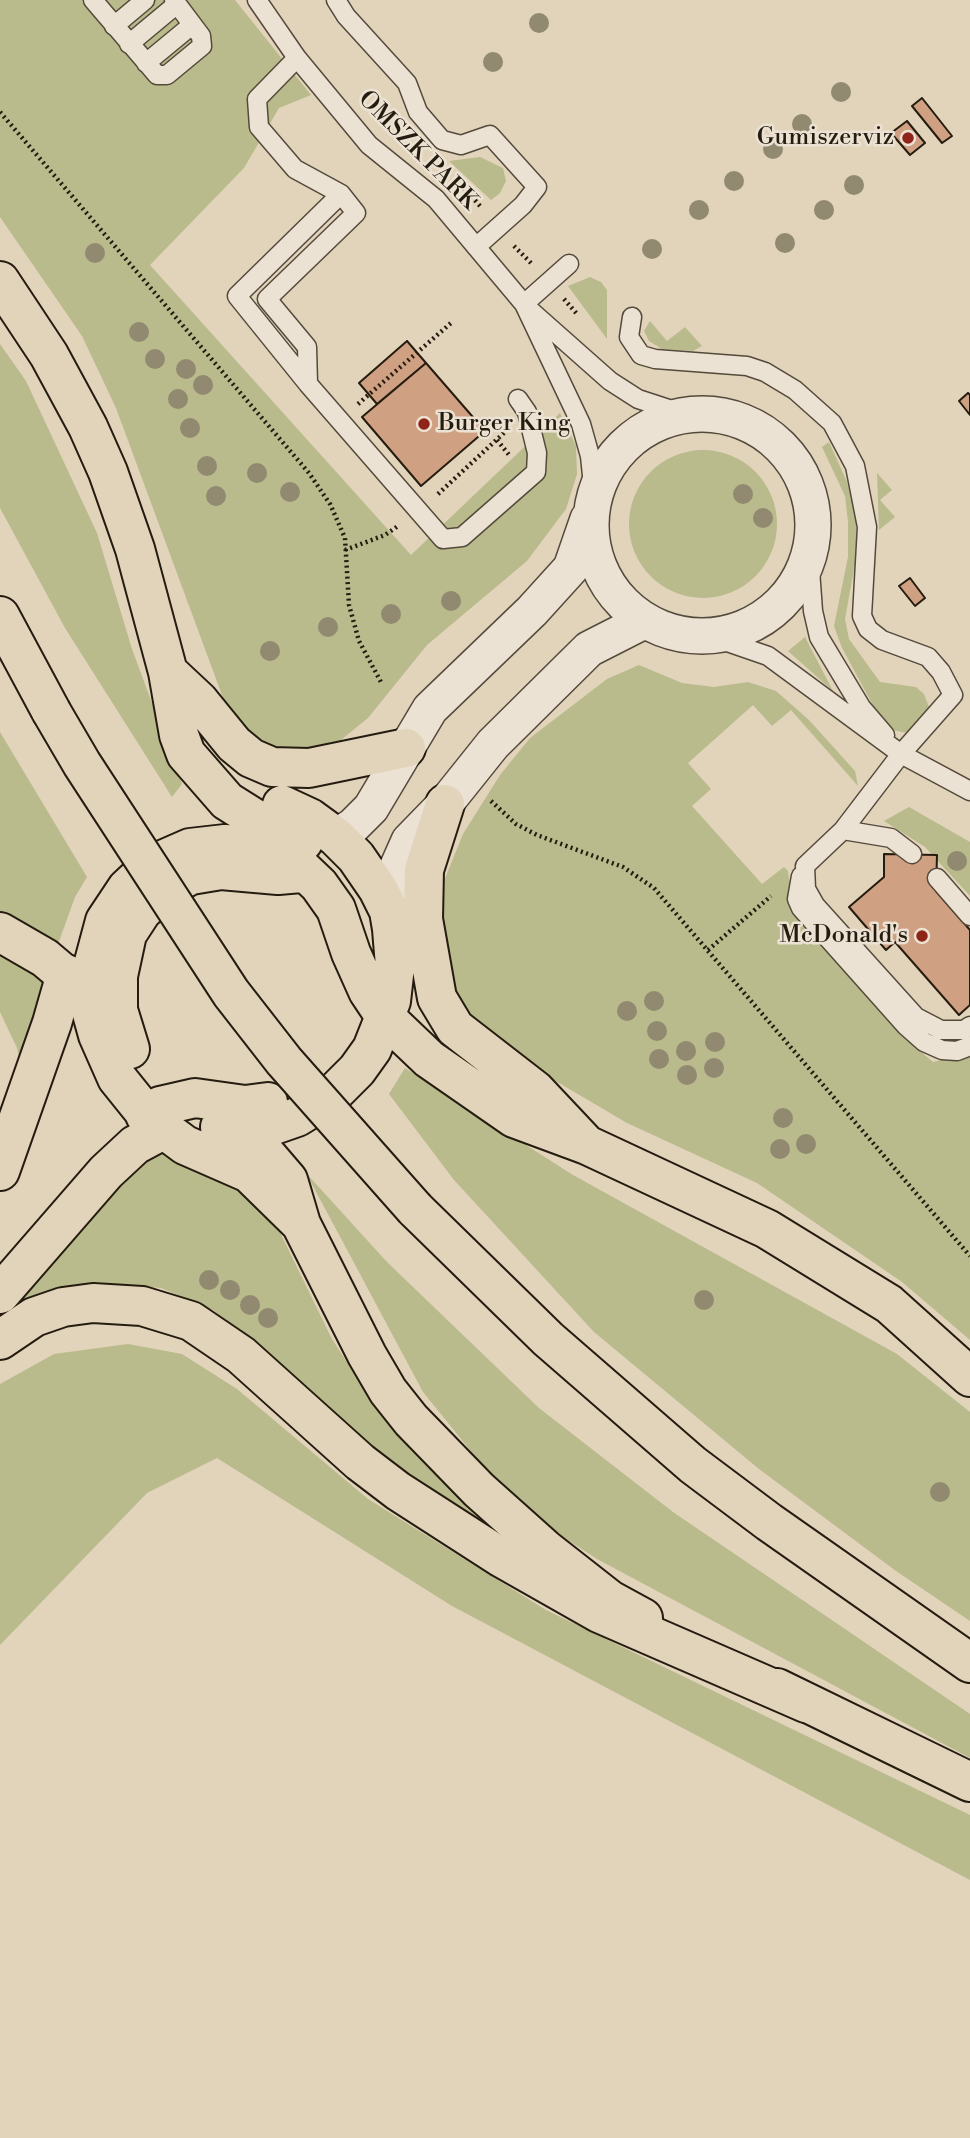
<!DOCTYPE html>
<style>
body{margin:0}
canvas{display:block;background:#e2d3bb}
</style>
<canvas width="970" height="2138"></canvas>
<script>
const g = document.querySelector('canvas').getContext('2d');
g.lineJoin = 'round';
function paint(path, color) { g.fillStyle = color; g.fill(path, 'evenodd'); }
const poly = rows => new Path2D(rows.map(r => 'M' + r).join(''));
function trace(path, color, width, dash) { g.strokeStyle = color; g.lineWidth = width; g.lineCap = dash ? 'butt' : 'round'; g.setLineDash(dash || []); g.stroke(path); }
function drawText(font, color, halo, rows, align = 'center') {
  g.font = font + ' "Libre Bodoni",serif'; g.lineWidth = 5; g.setLineDash([]); g.textBaseline = 'middle'; g.strokeStyle = halo; g.fillStyle = color; for (const [text, x, y, turn = 0] of rows) {
    g.save(); g.translate(x, y); g.rotate((+turn || 0) * Math.PI / 180); g.textAlign = isNaN(turn) ? turn : align; if (halo) g.strokeText(text, 0, 0); g.fillText(text, 0, 0); g.restore();
  }
}
paint(poly([
 [0,0,235,0,311,95,279,108,244,168,150,265,411,555,560,413,576,446,577,474,566,509,527,561,427,645,368,718,331,748,280,751,242,728,226,706,116,408,82,336,0,217],
 [480,157,503,168,506,181,500,193,491,200,449,161],
 [590,277,601,282,607,290,607,339,568,286],
 [650,321,667,341,685,327,702,346,693,351,662,349,649,341,644,331],
 [0,344,26,381,97,533,132,649,182,784,172,797,65,628,0,508],
 [829,442,847,482,855,511,858,547,845,619,849,639,880,682,916,687,924,694,929,707,927,720,911,734,893,730,882,722,842,648,834,626,848,557,848,522,845,496,822,447],
 '629 524a74 74 0 1 1 148 0a74 74 0 1 1-148 0Z',
 [877,473,892,490,880,500,895,517,879,530],
 [805,637,833,691,788,651],
 [639,665,682,683,714,687,748,682,776,691,809,720,855,771,858,786,791,710,772,726,753,705,688,763,711,789,692,806,762,884,784,867,788,871,793,911,909,1042,933,1062,970,1053,970,1340,902,1282,757,1183,627,1123,542,1073,463,1015,450,992,439,893,463,834,500,775,530,738,607,679],
 [0,732,87,877,75,897,57,947,0,914],
 [909,807,970,842,970,896,925,847,884,821],
 [0,948,51,978,20,1062,17,1048,0,1012],
 [405,1068,573,1175,897,1354,970,1412,970,1621,896,1571,759,1469,594,1332,454,1180,389,1094],
 [164,1150,222,1174,272,1216,332,1339,368,1395,467,1508,497,1535,423,1488,364,1440,262,1347,213,1310,161,1288,95,1282,41,1294,13,1309,124,1173],
 [306,1173,387,1262,539,1408,673,1512,970,1714,970,1758,597,1559,546,1526,491,1476,423,1392],
 [128,1344,182,1354,237,1389,368,1499,546,1610,970,1815,970,1880,452,1606,217,1458,147,1493,0,1645,0,1384,54,1354]
]), '#b9bb8c');
const building = poly([
 [922,98,952,136,942,143,912,106,922,98],
 [907,121,925,143,910,155,891,133,907,121],
 [407,341,426,363,377,404,359,383,407,341],
 [426,363,485,431,421,486,362,417,426,363],
 [968,393,970,395,970,415,959,401,968,393],
 [910,578,925,598,915,606,899,586,910,578],
 [884,854,937,855,936,891,970,930,970,1005,959,1015,895,942,886,950,849,907,884,877,884,854]
]);
paint(building, '#d0a082');
trace(building, '#251c10', 2);
const lane = poly([
 [93,0,157,75,167,75,202,46,201,36,174,0],
 [257,0,297,58,369,145,436,199,524,304,581,424,590,456,594,495],
 [336,0,346,16,407,83,418,112,442,140,461,145,490,135,537,187,523,205,476,247],
 [114,26,145,0],
 [129,44,177,4],
 [297,58,257,99,259,127,295,169,341,194,356,213,267,299,307,347,308,384],
 [146,63,192,25],
 [341,194,237,296,308,384,443,539,462,537,536,472,537,453,527,412,518,399],
 [524,304,569,264],
 [531,311,610,381,638,399,687,415],
 [632,317,629,337,641,355,655,359,747,366,765,372,795,390,832,423,855,466,867,527,862,616,868,629,882,640,928,657,941,672,953,695,901,754,843,830,805,866,806,889,815,905,916,1017,941,1030,964,1030,970,1026],
 [809,556,813,611,819,637,861,707,885,735],
 [713,637,768,656,901,754,970,791],
 [843,830,891,838,912,854],
 [801,876,797,899,801,908,906,1026,924,1042,942,1050,957,1051,970,1046],
 [937,878,970,916]
]);
const street = poly([
 '591 525a111 111 0 1 1 222 0a111 111 0 1 1-222 0Z',
 [336,837,353,826,371,808,430,709,532,611,571,568,588,519],
 [389,911,393,877,409,841,445,804,493,744,589,649,644,621]
]);
const primary = poly([
 [0,281,49,355,88,427,108,472,135,549,168,672,179,735,186,754,227,801,254,818,303,842],
 [0,616,51,711],
 [168,672,199,701,234,744,251,758,272,767,309,768,406,748],
 [445,804,424,870,423,919,437,998,455,1028,535,1090,583,1141],
 [0,932,45,958,91,997],
 [130,1049,118,1010,118,976,127,934,142,911,170,886,191,875,221,870,278,875,301,873],
 [145,1115,160,1106,195,1098,245,1105,268,1102],
 [220,1127,264,1152,288,1180,301,1224,367,1355,388,1391,411,1420,479,1490,545,1549,610,1600,643,1618],
 [220,1127,260,1128,274,1125,297,1117,331,1096,357,1070,372,1049,391,1001,395,966,392,929,389,911,378,889,356,857,336,837,310,818,282,805],
 [415,1209,548,1339,693,1465,769,1522,970,1663],
 [301,1224,249,1173,185,1145,150,1119,117,1078,98,1035,86,992,105,921,127,888,143,873,158,862,190,848,225,844,259,847,299,866,319,885,336,909,351,953,368,991,386,1018,429,1059,514,1118,587,1145,767,1229,889,1304,970,1377],
 [777,1688,970,1782]
]);
const highway = poly([
 [0,1171,52,1023,66,974],
 [0,1294,106,1172,135,1145,163,1130],
 [0,1340,34,1317,63,1307,93,1303,142,1306,191,1321,241,1355,360,1462,398,1491,502,1558,599,1613,806,1703]
]);
trace(lane, '#544a3b', 21);
trace(street, '#544a3b', 38);
trace(primary, '#251c10', 42);
trace(highway, '#251c10', 42);
trace(poly([
 [0,112,309,473,330,504,345,538,349,605,359,641,382,684],
 [464,188,481,207],
 [514,246,532,264],
 [564,299,577,314],
 [358,404,451,323],
 [497,440,510,456],
 [438,494,506,431],
 [345,550,385,535,398,526],
 [491,801,516,824,537,835,623,867,654,888,970,1256],
 [708,950,771,896]
]), '#251c10', 4.5, [2, 3.5]);
trace(lane, '#ece2d3', 18);
trace(street, '#ece2d3', 35);
trace(primary, '#e2d3bb', 38);
trace(highway, '#e2d3bb', 38);
const primaryBridge = poly([
 [51,711,82,764,231,993,284,1061,415,1209]
]);
trace(primaryBridge, '#251c10', 42, []);
trace(primaryBridge, '#e2d3bb', 38);
g.fillStyle = '#928971';
for (const [x, y] of [
 [539,23],
 [493,62],
 [841,92],
 [802,124],
 [773,149],
 [734,181],
 [854,185],
 [699,210],
 [824,210],
 [785,243],
 [652,249],
 [95,253],
 [139,332],
 [155,359],
 [186,369],
 [203,385],
 [178,399],
 [190,428],
 [207,466],
 [257,473],
 [290,492],
 [743,494],
 [216,496],
 [763,518],
 [451,601],
 [391,614],
 [328,627],
 [270,651],
 [957,861],
 [654,1001],
 [627,1011],
 [657,1031],
 [715,1042],
 [686,1051],
 [659,1059],
 [714,1068],
 [687,1075],
 [783,1118],
 [806,1144],
 [780,1149],
 [209,1280],
 [230,1290],
 [704,1300],
 [250,1305],
 [268,1318],
 [940,1492]
]) { g.beginPath(); g.arc(x, y, 10, 0, 2 * Math.PI); g.fill(); }
for (const [x, y, r, color] of [
 [908,138,7,"#8f2418"],
 [424,424,7,"#8f2418"],
 [922,936,7,"#8f2418"]
]) { const dot = new Path2D(); dot.arc(x, y, r, 0, 2 * Math.PI); g.fillStyle = color; g.fill(dot); trace(dot, '#ece2d3', 2.5); }
drawText('24px', '#251c10', '#ece2d3', [
 ["Gumiszerviz",894,138],
 ["Burger King",438,424,"left"],
 ["McDonald's",908,936]
], 'right');
drawText('24px', '#251c10', '#ece2d3', [
 ["OMSZK PARK",417,151,45]
]);
</script>
